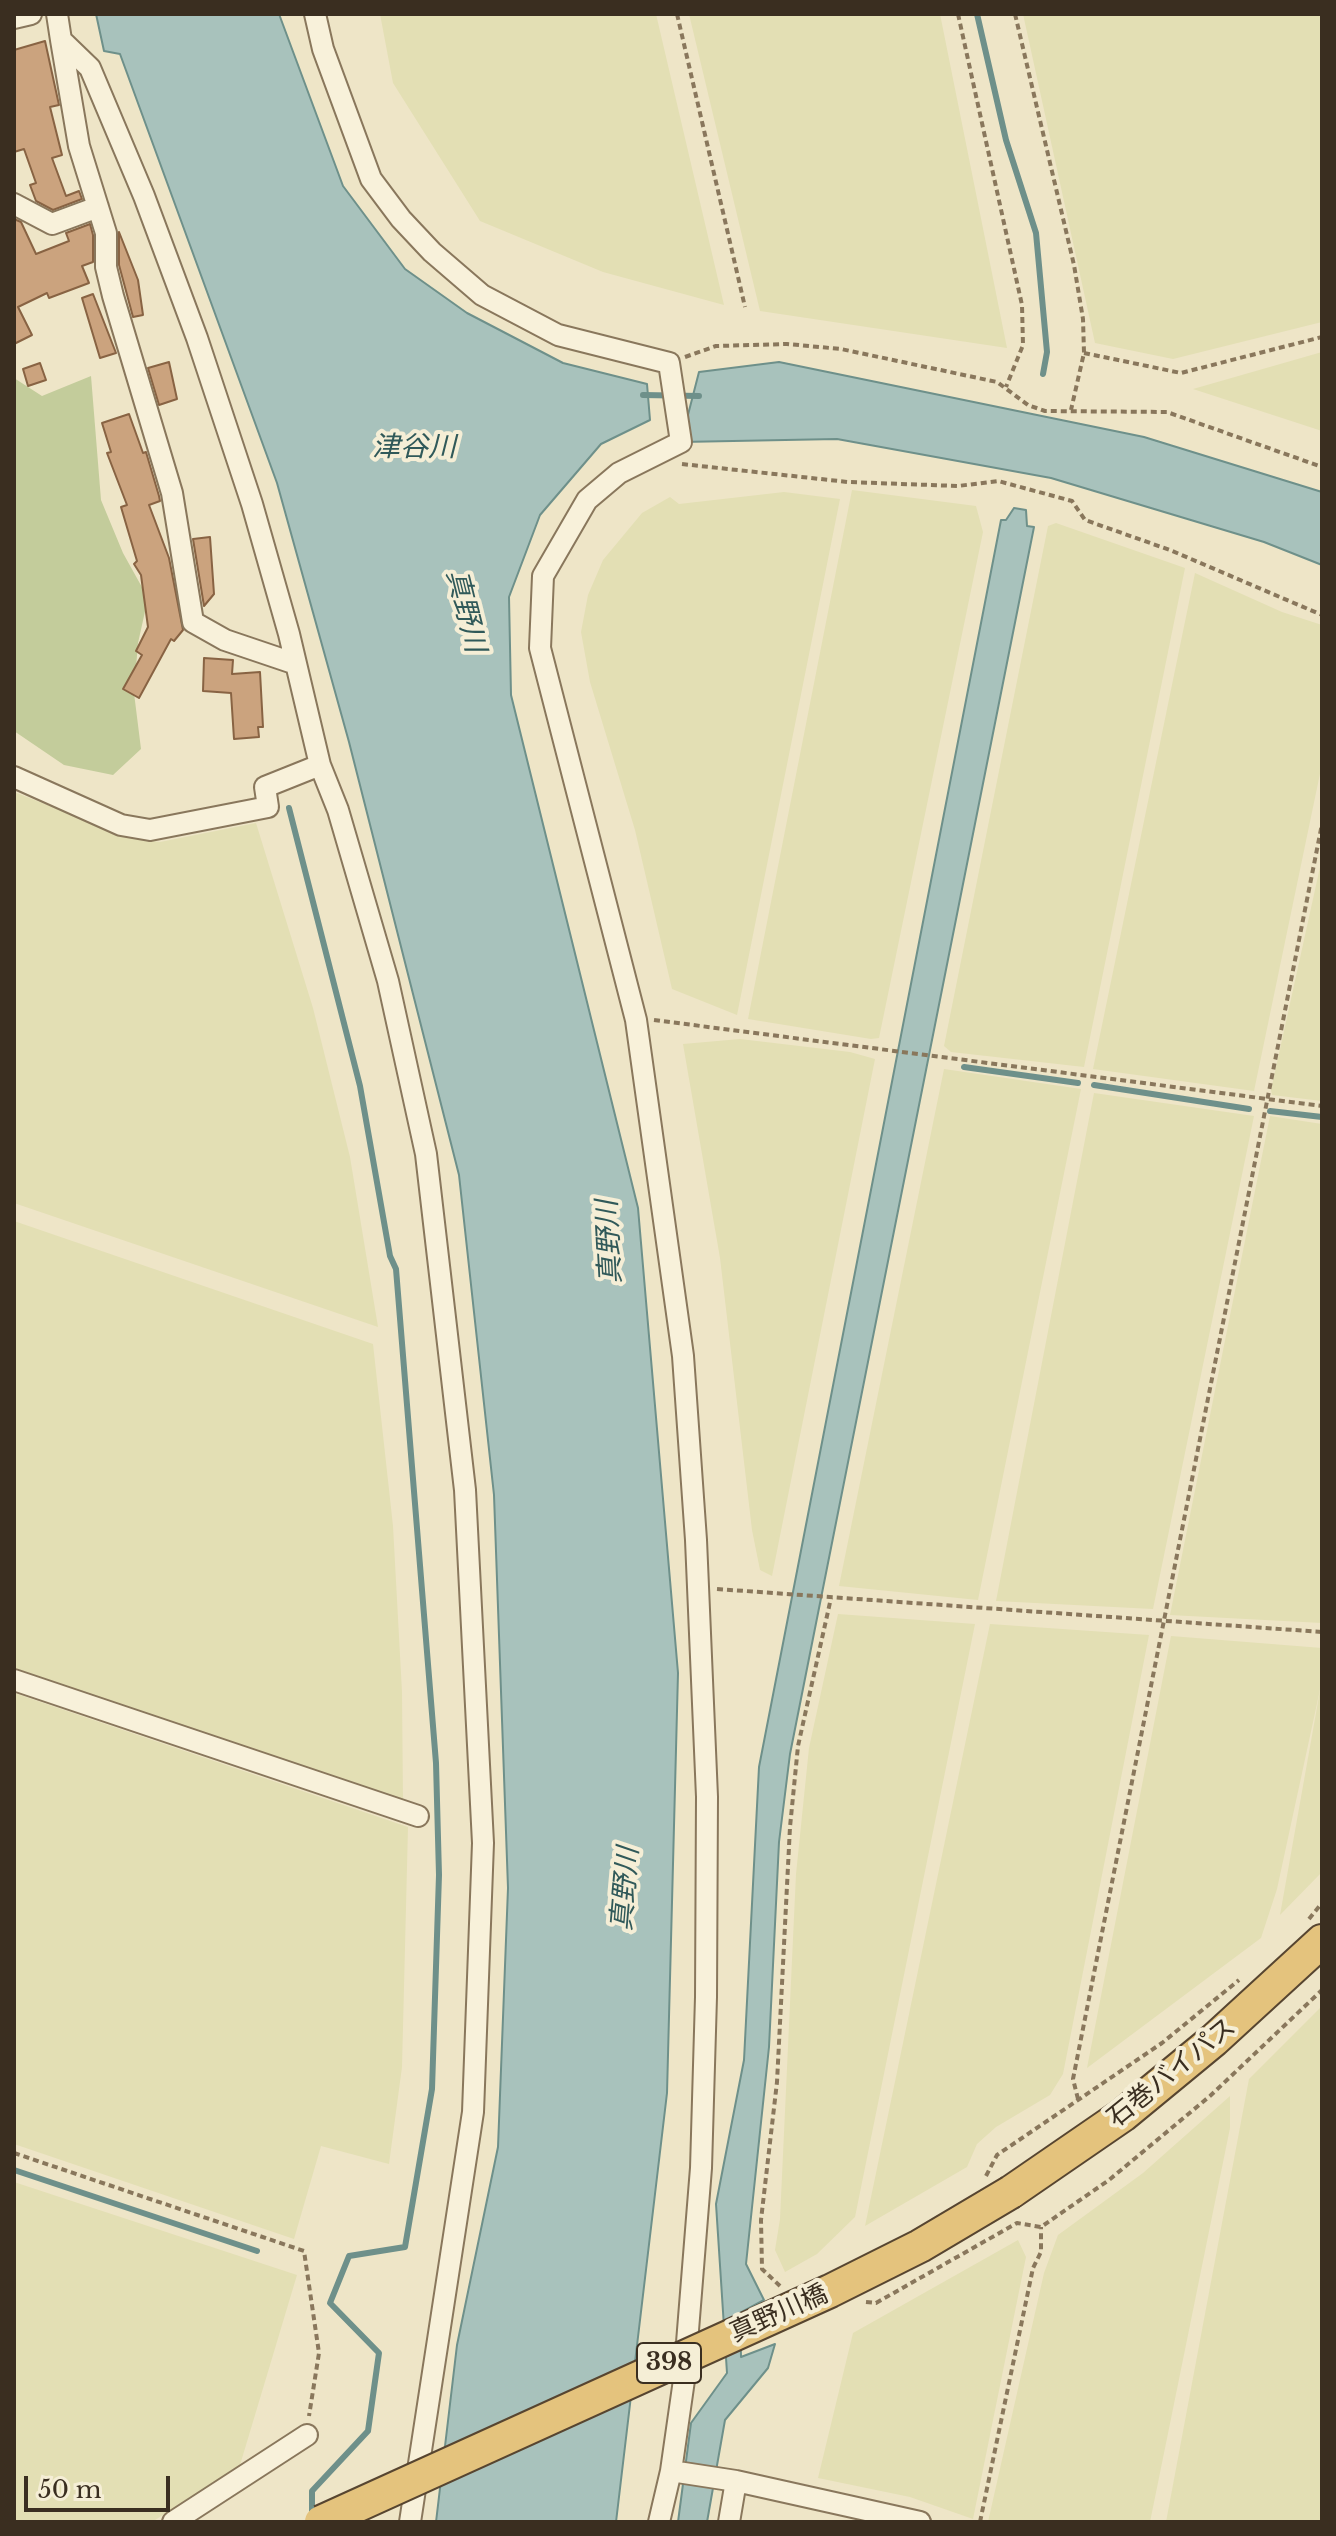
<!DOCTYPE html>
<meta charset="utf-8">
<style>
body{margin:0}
#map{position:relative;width:1336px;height:2536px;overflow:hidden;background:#eee5c7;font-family:"Libre Baskerville",serif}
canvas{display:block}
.frame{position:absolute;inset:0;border:16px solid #3a2e20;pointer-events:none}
.scale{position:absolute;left:24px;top:2476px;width:146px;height:36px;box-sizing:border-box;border:4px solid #3a2e20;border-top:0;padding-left:10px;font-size:24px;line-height:28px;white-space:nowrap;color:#3a2e20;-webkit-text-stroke:6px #f5eed6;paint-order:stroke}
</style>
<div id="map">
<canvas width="1336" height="2536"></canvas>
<div class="frame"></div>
<div class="scale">50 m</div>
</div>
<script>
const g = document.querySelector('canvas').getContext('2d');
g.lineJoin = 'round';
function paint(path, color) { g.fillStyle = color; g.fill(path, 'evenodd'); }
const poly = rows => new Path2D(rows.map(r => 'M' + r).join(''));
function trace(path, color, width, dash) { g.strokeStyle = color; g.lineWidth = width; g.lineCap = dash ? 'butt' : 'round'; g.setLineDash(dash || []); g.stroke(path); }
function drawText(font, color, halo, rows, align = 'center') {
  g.font = font + ' "Libre Baskerville","Noto Sans JP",serif'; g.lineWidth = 8; g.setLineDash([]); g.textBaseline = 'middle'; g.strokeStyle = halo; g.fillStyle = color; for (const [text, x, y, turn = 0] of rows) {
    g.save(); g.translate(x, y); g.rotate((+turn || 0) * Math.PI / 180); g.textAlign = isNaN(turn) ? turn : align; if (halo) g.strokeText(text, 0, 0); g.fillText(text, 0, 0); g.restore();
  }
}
paint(poly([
 [380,14,656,14,724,305,603,272,480,221,393,83],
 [689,14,940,14,1007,348,760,311],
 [1023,14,1322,14,1322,322,1173,359,1095,343],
 [1322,352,1322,431,1193,389],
 [852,490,976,506,983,532,879,1038,871,1039,748,1019],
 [784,492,840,499,737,1015,672,989,635,830,590,682,581,632,588,595,603,560,642,513,670,497,679,504],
 [1056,523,1185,568,1084,1067,951,1052,944,1046,1048,526],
 [1195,573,1282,612,1322,625,1322,764,1254,1091,1093,1069],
 [14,792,135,839,160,842,256,823,313,1008,350,1157,378,1327,14,1203],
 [1322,858,1322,1101,1272,1095,1271,1090],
 [740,1039,850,1052,875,1059,772,1576,760,1570,752,1530,720,1258,683,1044],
 [944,1069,1081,1089,978,1600,839,1586],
 [1094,1093,1254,1116,1153,1609,996,1601],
 [1270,1116,1322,1124,1322,1623,1170,1615],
 [14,1221,373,1344,393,1526,402,1692,403,1802,14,1668],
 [838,1614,975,1624,855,2217,817,2254,785,2272,775,2250,780,2219,796,1874,809,1748],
 [990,1624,1149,1635,1063,2074,1050,2095,996,2127,977,2144,967,2167,865,2226],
 [1171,1636,1322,1648,1322,1872,1280,1915,1321,1685,1277,1889,1261,1938,1087,2068],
 [14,1693,408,1827,402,2067,389,2164,321,2146,294,2239,14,2144],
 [1322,2006,1322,2522,1166,2522,1249,2079],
 [1230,2096,1230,2128,1150,2522,988,2522,1044,2273,1058,2235,1143,2173],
 [14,2182,297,2275,240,2465,152,2522,14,2522],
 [1018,2240,1026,2257,973,2519,910,2497,818,2478,853,2333]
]), '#e3dfb4');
paint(poly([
 [91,376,101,500,123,553,148,598,138,643,134,693,141,749,113,775,64,765,14,731,14,378,42,396]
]), '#c3cc9b');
const water = poly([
 [96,14,279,14,343,186,405,269,467,313,563,363,647,384,650,420,601,444,540,515,509,597,511,695,638,1208,678,1673,667,2093,616,2522,436,2522,457,2345,498,2147,508,1888,494,1495,459,1175,349,742,277,483,120,54,104,51,96,14],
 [779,362,1144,437,1322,492,1322,565,1264,542,1051,478,837,439,681,442,699,372,779,362],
 [1014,508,1026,510,1027,526,1034,527,790,1754,779,1842,769,2047,746,2264,764,2300,740,2313,741,2357,775,2344,768,2368,725,2420,707,2522,678,2522,691,2423,727,2373,716,2204,744,2060,759,1767,1001,520,1006,520,1014,508]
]);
paint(water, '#a8c2bc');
trace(water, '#6e908a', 2);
trace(poly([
 [977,14,1006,140,1036,233,1047,352,1043,374],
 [643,395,699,396],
 [289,808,360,1086,390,1256,396,1269,436,1763,439,1875,432,2089,405,2247,349,2256,330,2303,379,2353,368,2431,312,2491,312,2514],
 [964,1067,1078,1083],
 [1094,1085,1249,1109],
 [1270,1111,1322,1117],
 [14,2170,257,2251]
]), '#6e908a', 6);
const building = poly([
 [45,41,59,105,50,107,62,155,52,158,66,196,79,191,82,199,53,210,36,201,30,185,36,183,24,149,14,152,14,50,45,41],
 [14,219,21,222,36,254,69,241,66,233,90,224,93,235,93,262,82,266,89,283,49,298,47,293,18,307,32,335,14,344,14,219],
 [119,232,138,280,143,315,133,317,119,265,119,232],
 [93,294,116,353,100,358,82,298,93,294],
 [169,362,177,399,159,405,148,368,169,362],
 [40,363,46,380,28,386,23,369,40,363],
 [129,414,143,453,146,452,159,496,160,501,149,505,169,558,183,630,174,641,171,639,139,698,123,689,142,655,136,651,148,627,141,575,134,564,137,561,121,507,127,505,107,453,111,452,102,423,129,414],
 [210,537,214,594,204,606,193,539,210,537],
 [204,658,233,660,232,674,260,672,263,727,258,727,259,737,234,739,231,693,203,691,204,658]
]);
paint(building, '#cba37e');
trace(building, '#886343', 2);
const minor = poly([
 [57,14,61,40,90,68,144,196,197,338,252,504,289,634,320,765,338,810,388,981,426,1154,465,1490,483,1843,473,2112,410,2522],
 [315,14,323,49,371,179,401,219,432,252,482,295,558,335,669,363,681,442,619,473,587,500,543,576,540,648,636,1020,683,1356,696,1540,707,1797,706,1997,701,2168,684,2380,671,2471,659,2522],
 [14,18,31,14],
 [61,40,79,146,106,233,106,267,113,296,172,493,193,622,225,640,296,664],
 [14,204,52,224,98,207],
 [14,777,121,825,150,830,268,807,265,787,320,765],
 [14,1680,418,1816],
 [671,2471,736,2481,920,2522],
 [173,2522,307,2435],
 [729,2522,736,2481]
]);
const trunk = poly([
 [1011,2192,1123,2115,1214,2040,1322,1941]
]);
trace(minor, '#89775c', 24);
trace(trunk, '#574530', 36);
trace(poly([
 [677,14,745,307],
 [958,14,1022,305,1023,345,1006,387],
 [1015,14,1074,265,1083,319,1084,353,1071,410],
 [1084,353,1181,373,1322,337],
 [685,357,716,346,787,344,841,349,997,382,1028,405,1045,411,1167,412,1322,467],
 [682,464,848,482,958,486,998,481,1072,501,1085,520,1170,550,1322,615],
 [654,1020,1322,1106],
 [717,1589,1322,1632],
 [1309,1919,1322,1903],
 [1078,2099,1073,2079,1322,824],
 [14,2153,304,2251,319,2353,309,2416],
 [986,2176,997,2155,1162,2043,1239,1980],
 [780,2286,762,2269,761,2220,777,2082,790,1827,798,1746,831,1598],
 [866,2302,876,2303,1017,2223,1041,2227,1109,2180,1210,2096,1322,1990],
 [980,2522,1033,2268,1041,2252,1041,2227]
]), '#89775c', 4, [6, 4]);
trace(minor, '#f8f1da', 20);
trace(trunk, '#e4c37d', 32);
const trunkBridge = poly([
 [321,2522,830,2291,920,2246,1011,2192]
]);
trace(trunkBridge, '#574530', 36, []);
trace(trunkBridge, '#e4c37d', 32);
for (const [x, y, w] of [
 [669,2363,64]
]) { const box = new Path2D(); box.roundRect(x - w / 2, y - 20, w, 40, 6); g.fillStyle = '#f5eed6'; g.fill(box); trace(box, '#3a2e20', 2); }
drawText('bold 24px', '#3a2e20', null, [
 ["398",669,2363]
]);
drawText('26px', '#3a2e20', '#f5eed6', [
 ["石巻バイパス",1172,2073,-39],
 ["真野川橋",779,2314,-24]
]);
drawText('italic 28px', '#305959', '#f5eed6', [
 ["津谷川",414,448],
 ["真野川",465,611,76],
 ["真野川",610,1242,-93],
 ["真野川",626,1889,-85]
]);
</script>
